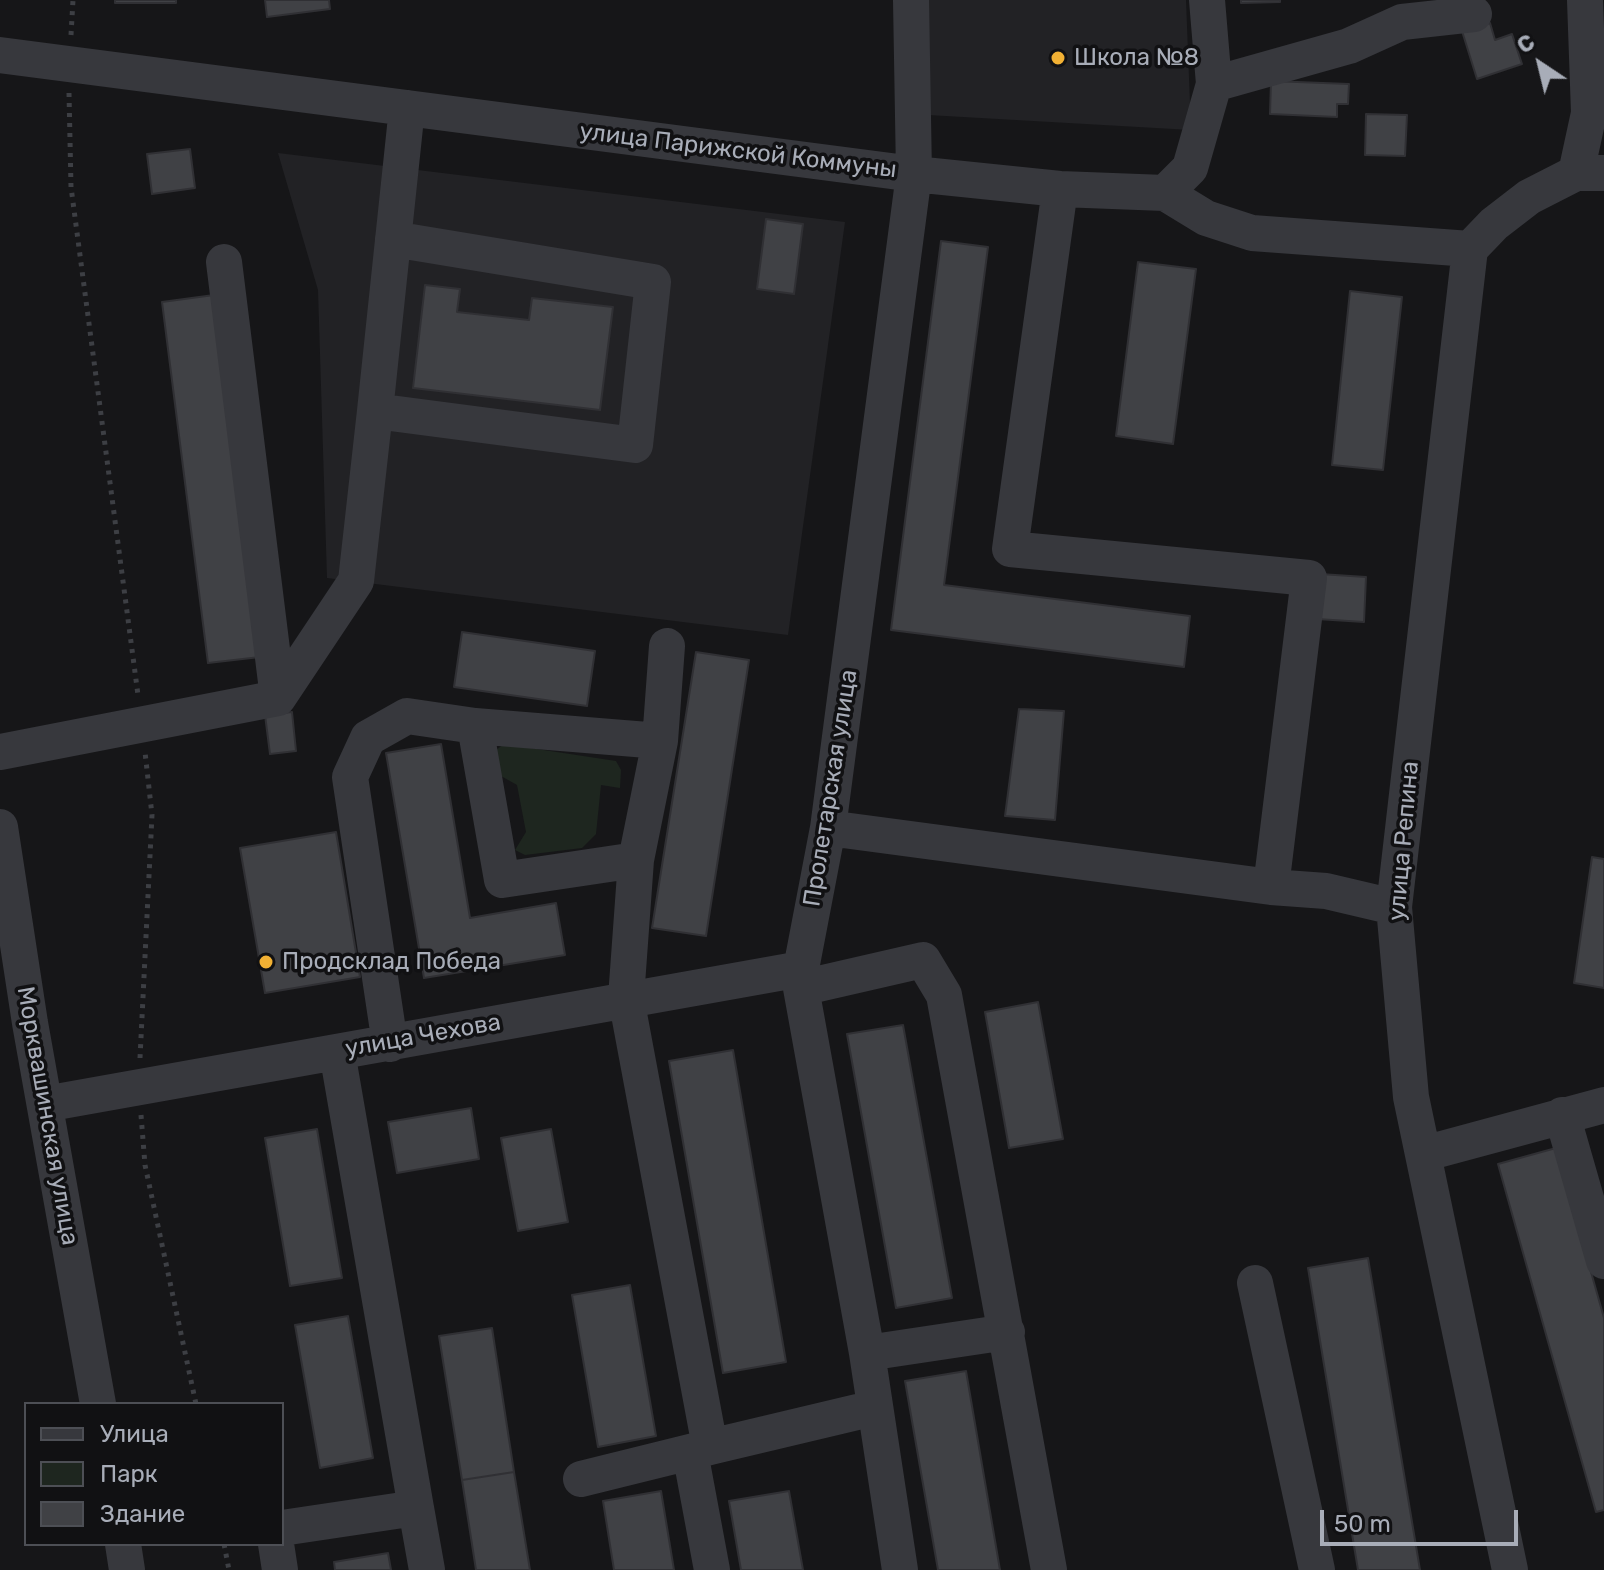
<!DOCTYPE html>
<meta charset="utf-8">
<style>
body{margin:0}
#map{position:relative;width:1604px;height:1570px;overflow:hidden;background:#161618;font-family:Rubik,sans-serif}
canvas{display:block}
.legend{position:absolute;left:24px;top:1402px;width:260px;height:144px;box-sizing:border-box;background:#111113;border:2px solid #4d4f55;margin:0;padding:10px 14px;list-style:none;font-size:24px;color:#a8adb8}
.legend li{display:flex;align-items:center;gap:16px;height:40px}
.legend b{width:40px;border:2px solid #4d4f55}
.north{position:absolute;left:1500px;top:24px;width:80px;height:80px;-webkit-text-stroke:6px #111113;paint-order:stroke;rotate:325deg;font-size:22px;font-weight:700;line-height:32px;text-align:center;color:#a8adb8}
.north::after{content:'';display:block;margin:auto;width:28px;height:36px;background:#a8adb8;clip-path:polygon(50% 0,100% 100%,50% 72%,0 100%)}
.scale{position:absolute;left:1320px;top:1510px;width:198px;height:36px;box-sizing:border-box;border:4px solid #a8adb8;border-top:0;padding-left:10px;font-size:24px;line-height:28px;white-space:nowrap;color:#a8adb8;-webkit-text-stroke:6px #111113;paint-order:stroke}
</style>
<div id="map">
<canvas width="1604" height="1570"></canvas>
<ul class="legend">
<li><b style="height:10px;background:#37383d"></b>Улица</li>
<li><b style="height:22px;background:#1e261f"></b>Парк</li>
<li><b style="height:22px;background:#404145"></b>Здание</li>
</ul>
<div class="north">С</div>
<div class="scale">50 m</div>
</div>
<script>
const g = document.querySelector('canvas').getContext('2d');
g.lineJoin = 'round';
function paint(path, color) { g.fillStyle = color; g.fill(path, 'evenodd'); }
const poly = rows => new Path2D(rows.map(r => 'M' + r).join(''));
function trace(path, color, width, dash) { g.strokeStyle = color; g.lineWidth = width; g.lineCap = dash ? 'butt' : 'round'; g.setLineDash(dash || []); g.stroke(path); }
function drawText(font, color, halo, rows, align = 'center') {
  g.font = font + ' Rubik,sans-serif'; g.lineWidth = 7; g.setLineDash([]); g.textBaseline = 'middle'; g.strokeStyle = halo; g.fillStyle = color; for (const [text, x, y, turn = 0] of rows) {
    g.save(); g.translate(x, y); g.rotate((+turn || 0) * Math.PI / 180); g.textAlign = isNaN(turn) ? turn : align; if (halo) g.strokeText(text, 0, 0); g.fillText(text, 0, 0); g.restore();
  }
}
paint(poly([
 [928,0,1186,0,1191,130,928,115],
 [278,153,845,222,788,635,327,578,318,290]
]), '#222225');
paint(poly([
 [504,744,616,761,621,770,620,788,601,785,596,834,582,848,525,855,515,850,526,832,517,785,501,776,496,750]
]), '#1e261f');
const building = poly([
 [115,0,176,0,176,3,115,3,115,0],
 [265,0,329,0,330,9,267,17,265,0],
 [1241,0,1280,0,1280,2,1241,3,1241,0],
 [1490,23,1495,40,1512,34,1522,64,1477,79,1462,31,1490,23],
 [1271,81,1349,84,1348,104,1337,104,1337,117,1270,114,1271,81],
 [1366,114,1407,115,1405,156,1365,155,1366,114],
 [190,149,195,188,152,194,147,154,190,149],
 [766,219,803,224,794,294,757,289,766,219],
 [941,241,988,247,944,585,1190,616,1184,667,891,630,941,241],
 [1138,262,1196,269,1173,444,1116,436,1138,262],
 [425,285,460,289,457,312,529,320,532,298,613,307,600,410,413,388,425,285],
 [1350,291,1402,297,1383,470,1332,465,1350,291],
 [214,295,260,657,208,663,162,302,214,295],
 [1320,574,1366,577,1364,622,1317,619,1320,574],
 [462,632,595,651,587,706,454,687,462,632],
 [696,652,749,660,706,936,652,928,696,652],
 [1019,709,1064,711,1055,820,1005,816,1019,709],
 [292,712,296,751,270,754,265,715,292,712],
 [441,744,470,918,556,903,565,955,424,978,386,753,441,744],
 [336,832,360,977,265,993,240,848,336,832],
 [1592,857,1604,859,1604,988,1574,983,1592,857],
 [1038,1002,1063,1139,1009,1148,985,1012,1038,1002],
 [903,1025,952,1298,896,1308,847,1034,903,1025],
 [733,1050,786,1362,723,1373,669,1061,733,1050],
 [471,1108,479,1159,397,1173,388,1122,471,1108],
 [317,1129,342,1278,290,1286,265,1138,317,1129],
 [551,1129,568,1222,518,1231,501,1138,551,1129],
 [1556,1148,1604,1318,1604,1510,1596,1512,1498,1164,1556,1148],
 [1368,1258,1420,1570,1358,1570,1308,1268,1368,1258],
 [630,1285,656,1436,598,1447,572,1295,630,1285],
 [348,1316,373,1458,320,1468,295,1325,348,1316],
 [492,1328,514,1472,462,1480,439,1336,492,1328],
 [966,1371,1000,1570,938,1570,905,1381,966,1371],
 [514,1472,530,1570,476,1570,462,1480,514,1472],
 [661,1491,674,1570,614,1570,603,1501,661,1491],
 [789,1491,803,1570,741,1570,729,1501,789,1491],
 [388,1553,391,1570,335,1570,334,1562,388,1553]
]);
paint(building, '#404145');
trace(building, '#303034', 2);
trace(poly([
 [71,35,73,0],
 [69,93,71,187,138,695],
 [140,1058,152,815,145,752],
 [141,1115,145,1165,196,1404],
 [224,1544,229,1570]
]), '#3d3f44', 5, [4, 6]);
trace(poly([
 [0,55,914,174,1060,189,1165,193,1206,218,1252,233,1470,249],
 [1214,84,1349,46,1402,22,1474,14],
 [1576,173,1589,113,1585,0],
 [1060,189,1010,549,1309,578,1271,887],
 [1165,193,1190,168,1214,84,1207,0],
 [1470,249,1394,907,1411,1097,1510,1570],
 [1470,249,1494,224,1529,197,1576,173,1604,173],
 [224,262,278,698],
 [375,411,407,108],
 [667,646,660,741,636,860,626,998,710,1447,874,1408],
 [475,726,502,880,636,860],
 [0,752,278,698,356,581,375,411,635,445,653,282,393,239],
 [0,827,30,1023,98,1404],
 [828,828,1271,887,1326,891,1394,907],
 [801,988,923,960,944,995,1049,1570],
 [390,1044,350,777,368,738,407,716,475,726,660,741],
 [45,1104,801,969],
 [1562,1115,1604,1261],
 [1423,1154,1604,1105],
 [1255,1283,1317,1570],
 [867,1353,1007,1332],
 [710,1447,690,1452,712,1570],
 [581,1479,690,1452],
 [416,1508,427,1570],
 [282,1528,416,1508,337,1052],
 [123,1544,127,1570],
 [276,1544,280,1570],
 [900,1570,867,1353,801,988,801,969,828,828,914,174,911,0]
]), '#37383d', 36);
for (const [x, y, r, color] of [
 [1058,58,8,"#f2b134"],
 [266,962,8,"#f2b134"]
]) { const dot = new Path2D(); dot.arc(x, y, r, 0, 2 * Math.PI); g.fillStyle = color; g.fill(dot); trace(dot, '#111113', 3); }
drawText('24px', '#a8adb8', '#111113', [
 ["Школа №8",1074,58],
 ["Продсклад Победа",282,962]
], 'left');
drawText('24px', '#a8adb8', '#111113', [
 ["улица Парижской Коммуны",738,151,7],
 ["Пролетарская улица",831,788,-81],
 ["улица Репина",1404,841,-85],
 ["улица Чехова",423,1036,-10],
 ["Морквашинская улица",47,1116,80]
]);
</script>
